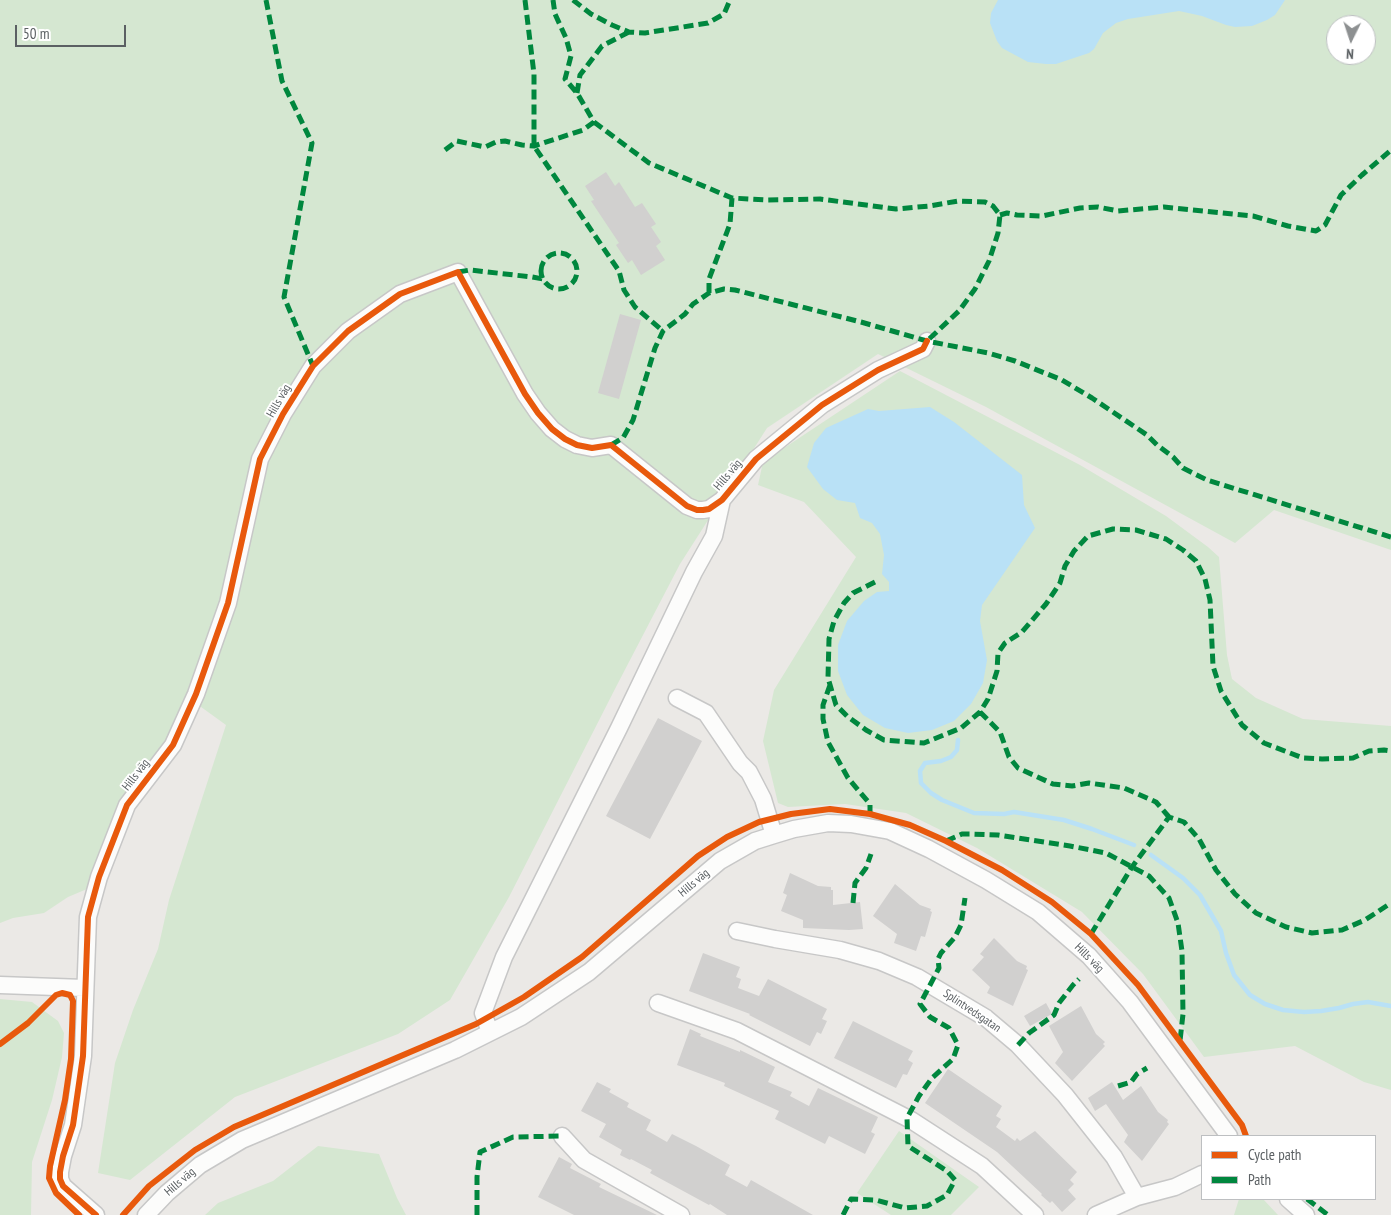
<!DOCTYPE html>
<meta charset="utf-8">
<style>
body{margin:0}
#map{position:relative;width:1391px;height:1215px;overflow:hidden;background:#ebe9e6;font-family:"PT Sans Narrow",sans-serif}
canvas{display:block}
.legend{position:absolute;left:1201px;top:1135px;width:175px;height:65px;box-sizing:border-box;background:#fff;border:1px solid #bdbfc1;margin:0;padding:6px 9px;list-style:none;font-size:15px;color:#5b6063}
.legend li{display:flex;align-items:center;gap:10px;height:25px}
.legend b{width:25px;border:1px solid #bdbfc1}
.north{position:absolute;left:1326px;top:15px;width:50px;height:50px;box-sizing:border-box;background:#fff;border:1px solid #bdbfc1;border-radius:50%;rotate:184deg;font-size:14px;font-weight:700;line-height:20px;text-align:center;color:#5b6063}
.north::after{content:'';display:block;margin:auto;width:18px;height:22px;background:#8d9091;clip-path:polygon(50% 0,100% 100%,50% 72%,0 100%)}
.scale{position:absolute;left:15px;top:25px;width:111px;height:22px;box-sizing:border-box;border:2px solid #5b6063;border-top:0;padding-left:6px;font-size:15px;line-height:18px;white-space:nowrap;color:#5b6063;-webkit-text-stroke:4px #fff;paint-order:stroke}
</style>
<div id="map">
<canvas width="1391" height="1215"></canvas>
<ul class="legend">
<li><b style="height:6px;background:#e8590c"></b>Cycle path</li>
<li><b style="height:6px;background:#00873e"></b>Path</li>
</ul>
<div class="north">N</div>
<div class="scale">50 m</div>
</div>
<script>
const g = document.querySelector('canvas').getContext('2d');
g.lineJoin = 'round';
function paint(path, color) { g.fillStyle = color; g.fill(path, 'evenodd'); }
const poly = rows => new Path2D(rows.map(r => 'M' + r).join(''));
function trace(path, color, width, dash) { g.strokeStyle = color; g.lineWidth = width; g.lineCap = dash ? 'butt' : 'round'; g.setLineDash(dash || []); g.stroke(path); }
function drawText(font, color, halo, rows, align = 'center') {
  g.font = font + ' "PT Sans Narrow",sans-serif'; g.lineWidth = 4; g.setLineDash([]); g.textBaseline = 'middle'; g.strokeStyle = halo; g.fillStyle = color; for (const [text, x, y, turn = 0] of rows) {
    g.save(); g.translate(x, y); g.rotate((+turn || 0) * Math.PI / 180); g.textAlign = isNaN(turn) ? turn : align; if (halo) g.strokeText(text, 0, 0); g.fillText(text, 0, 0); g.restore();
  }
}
paint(poly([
 [0,0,1391,0,1391,550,1274,510,1235,543,986,407,878,354,767,428,680,564,617,685,509,897,450,1000,398,1034,235,1097,130,1180,98,1173,115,1063,133,1010,158,949,169,900,226,725,190,699,87,889,68,897,44,913,13,918,0,923],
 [1336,25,1366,25,1366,55,1336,55],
 [900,371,1080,465,1166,516,1208,547,1219,557,1227,655,1232,679,1256,698,1303,719,1391,726,1391,1090,1364,1082,1295,1046,1204,1057,1143,974,1082,912,977,848,906,813,845,804,788,807,778,803,763,741,774,690,856,557,804,502,758,485,763,462],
 [0,999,32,1002,58,1021,64,1033,62,1057,52,1100,32,1162,31,1215,0,1215],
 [899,1131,979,1187,951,1215,891,1215,857,1193],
 [318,1146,379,1154,397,1198,406,1215,205,1215,218,1203,273,1181],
 [1239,1199,1263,1199,1278,1215,1234,1215]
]), '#d5e7d1');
paint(poly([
 [998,0,1285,0,1275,15,1267,20,1252,26,1235,27,1226,25,1202,16,1179,11,1128,19,1116,23,1103,33,1094,49,1089,53,1056,64,1046,64,1028,62,1002,48,997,41,990,23,991,13],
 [930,407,954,422,1022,475,1024,505,1035,528,982,605,980,621,987,660,983,683,971,704,954,721,932,730,908,733,885,728,863,715,847,695,838,671,838,645,847,621,864,601,877,592,889,591,889,582,882,574,884,555,880,534,872,523,860,518,855,503,837,500,823,489,807,467,814,443,826,428,868,409,879,411]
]), '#b9e1f6');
trace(poly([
 [958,740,957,750,951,757,941,761,925,763,920,771,921,783,931,793,942,800,974,813,1004,814,1014,812,1064,820,1092,829,1134,845],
 [1151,855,1183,878,1200,895,1221,931,1226,953,1234,975,1250,995,1265,1004,1283,1010,1304,1012,1321,1011,1339,1008,1353,1004,1368,1002,1391,1006]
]), '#b9e1f6', 4.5);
paint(poly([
 [606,172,615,186,619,182,635,207,642,203,656,224,651,227,661,242,656,246,665,260,641,275,632,260,628,263,616,245,619,243,591,201,594,200,585,186],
 [620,314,641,320,619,399,598,393],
 [658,718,702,741,650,839,606,816],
 [790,873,818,886,831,887,831,890,833,890,833,905,860,902,863,929,849,930,803,928,803,920,781,911,787,895,783,893],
 [895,884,920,905,931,909,930,911,932,912,925,937,921,936,916,951,894,943,897,934,873,916],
 [994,938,1017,961,1027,966,1026,969,1028,970,1013,1006,987,993,990,987,972,970,984,957,980,954],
 [703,953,740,967,736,977,741,979,738,988,759,996,768,979,827,1009,822,1019,827,1021,821,1034,817,1032,810,1046,749,1015,750,1014,689,991],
 [1046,1003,1052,1014,1030,1026,1024,1016],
 [1081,1006,1096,1034,1105,1042,1103,1044,1105,1046,1072,1081,1055,1063,1063,1052,1049,1026],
 [853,1021,913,1051,908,1060,913,1063,907,1075,903,1074,896,1088,834,1058],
 [690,1029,701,1034,700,1036,740,1052,740,1050,775,1067,768,1082,792,1092,790,1096,809,1106,818,1088,878,1117,871,1132,875,1134,865,1154,829,1136,825,1144,775,1119,779,1111,724,1086,725,1083,677,1065],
 [948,1069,1002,1106,996,1116,1001,1119,996,1127,1015,1141,1017,1138,1020,1141,1035,1131,1077,1172,1070,1180,1074,1184,1068,1190,1076,1199,1062,1212,1052,1201,1050,1203,1041,1195,1042,1194,997,1152,925,1103],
 [597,1082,611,1089,609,1092,629,1103,627,1107,651,1120,646,1130,667,1142,672,1134,696,1146,730,1165,725,1175,747,1187,751,1180,813,1215,727,1215,710,1204,709,1205,650,1173,652,1170,631,1159,630,1160,620,1155,622,1150,599,1137,606,1124,581,1111],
 [1112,1082,1123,1100,1141,1086,1158,1112,1168,1120,1167,1122,1169,1124,1142,1161,1124,1142,1128,1135,1106,1104,1095,1111,1088,1098],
 [559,1157,572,1164,570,1168,601,1184,599,1187,657,1215,574,1215,538,1197]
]), '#d1d0cf');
const minor = poly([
 [677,698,706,713,740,763,749,772,763,799,774,835],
 [737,931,775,939,840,950,879,961,917,977,986,1018,1018,1045,1065,1095,1114,1157,1137,1197],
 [0,985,84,988],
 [658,1003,737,1031,911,1120,982,1166,1035,1215],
 [490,1032,483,1013,504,957,619,728,694,572,714,536,722,500],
 [562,1136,584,1160,681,1215],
 [1288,1199,1306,1215],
 [96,1215,63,1186,60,1179,60,1172,63,1156,73,1125,83,1056,88,917,99,877,127,805,173,745,196,694,228,603,260,459,283,414,313,366,348,331,400,294,458,272,525,394,538,413,552,429,565,439,577,445,592,448,611,445,687,506,697,510,703,510,709,509,722,500,756,459,822,405,878,370,923,349,927,341],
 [146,1215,167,1193,200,1165,242,1140,455,1050,521,1017,589,972,720,861,755,841,774,835,794,829,828,823,851,824,890,831,929,849,986,880,1038,912,1089,956,1130,1002,1229,1136],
 [1096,1215,1137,1197,1175,1187,1202,1174]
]);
trace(minor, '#c7c7c7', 19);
trace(minor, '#fcfcfb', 16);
trace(poly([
 [266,0,282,81,312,143,284,297,313,366],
 [525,0,534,74,534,146,619,271,624,290,635,307,663,331],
 [573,0,591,14,612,25,629,32,645,33,708,23,724,14,730,0],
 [577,93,580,75,602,46,629,32],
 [594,122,649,163,732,198,766,200,820,199,896,209,929,206,958,201,985,202,993,206,1000,215,998,233,989,261,975,289,959,311,927,341],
 [445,150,457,141,485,147,496,142,505,141,522,145,534,146,583,130,594,122,577,93,565,79,571,56,566,38,555,14,553,0],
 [1000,215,1007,213,1017,215,1042,216,1080,208,1098,207,1118,211,1164,207,1253,216,1288,226,1316,231,1325,225,1341,195,1362,175,1391,150],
 '541 271a18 18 0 1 1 36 0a18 18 0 1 1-36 0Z',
 [458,272,470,270,532,277,543,279],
 [709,293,709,279,730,224,732,198],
 [611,445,623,438,633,420,655,348,663,331,685,314,693,304,709,293,724,289,735,290,861,322,927,341,988,353,1015,361,1062,380,1092,398,1147,435,1157,445,1173,457,1183,468,1207,480,1391,537],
 [875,582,853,593,844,603,834,621,829,639,828,678,836,705,847,716,866,730,884,740,924,743,961,728,980,712,988,699,997,671,998,653,1005,643,1022,632,1046,604,1060,583,1065,566,1074,551,1088,536,1113,529,1136,530,1166,539,1183,550,1196,561,1205,579,1210,600,1213,666,1221,691,1242,725,1264,743,1303,758,1322,759,1353,758,1369,751,1384,750,1391,751],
 [830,685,823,705,823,719,828,742,848,778,870,804,870,814],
 [980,712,1000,732,1009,757,1018,768,1053,784,1072,786,1089,783,1124,788,1156,802,1169,817],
 [946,841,962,834,971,834,998,835,1070,846,1106,853,1149,876,1169,898,1178,923,1182,951,1183,1014,1180,1041],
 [853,903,855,883,866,868,871,854],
 [1091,934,1132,867,1169,817,1184,822,1199,839,1216,870,1235,894,1256,913,1286,927,1312,933,1342,930,1365,920,1391,903],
 [1018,1045,1029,1033,1054,1015,1059,1003,1073,985,1079,979],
 [1118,1086,1131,1082,1137,1074,1147,1068],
 [1307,1199,1328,1215],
 [477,1215,477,1177,480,1152,513,1137,562,1136],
 [843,1215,851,1199,876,1200,905,1208,927,1206,947,1195,955,1180,947,1171,908,1146,907,1118,919,1096,932,1078,953,1059,958,1045,949,1028,930,1017,920,1004,939,968,938,959,941,953,955,937,961,925,965,898]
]), '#00873e', 5, [10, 5]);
trace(poly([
 [0,1044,28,1023,56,995,62,993,70,995,73,1001,71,1059,65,1100,50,1166,49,1178,56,1193,79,1215],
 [96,1215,63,1186,60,1179,60,1172,63,1156,73,1125,83,1056,88,917,99,877,127,805,173,745,196,694,228,603,260,459,283,414,313,366,348,331,400,294,458,272,525,394,538,413,552,429,565,439,577,445,592,448,611,445,687,506,697,510,703,510,709,509,722,500,756,459,822,405,878,370,923,349,927,341],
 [123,1215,149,1186,195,1150,234,1127,476,1024,524,997,582,957,698,856,727,837,759,822,791,814,830,809,870,814,910,825,946,841,1002,870,1052,902,1091,934,1138,985,1242,1125,1246,1136]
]), '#e8590c', 6);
drawText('12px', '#5b6063', '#fff', [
 ["Hills väg",279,401,-60],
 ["Hills väg",728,475,-50],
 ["Hills väg",136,775,-52],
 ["Hills väg",694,883,-40],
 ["Hills väg",1089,958,45],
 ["Splintvedsgatan",972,1011,34],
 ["Hills väg",180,1182,-41]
]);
</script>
